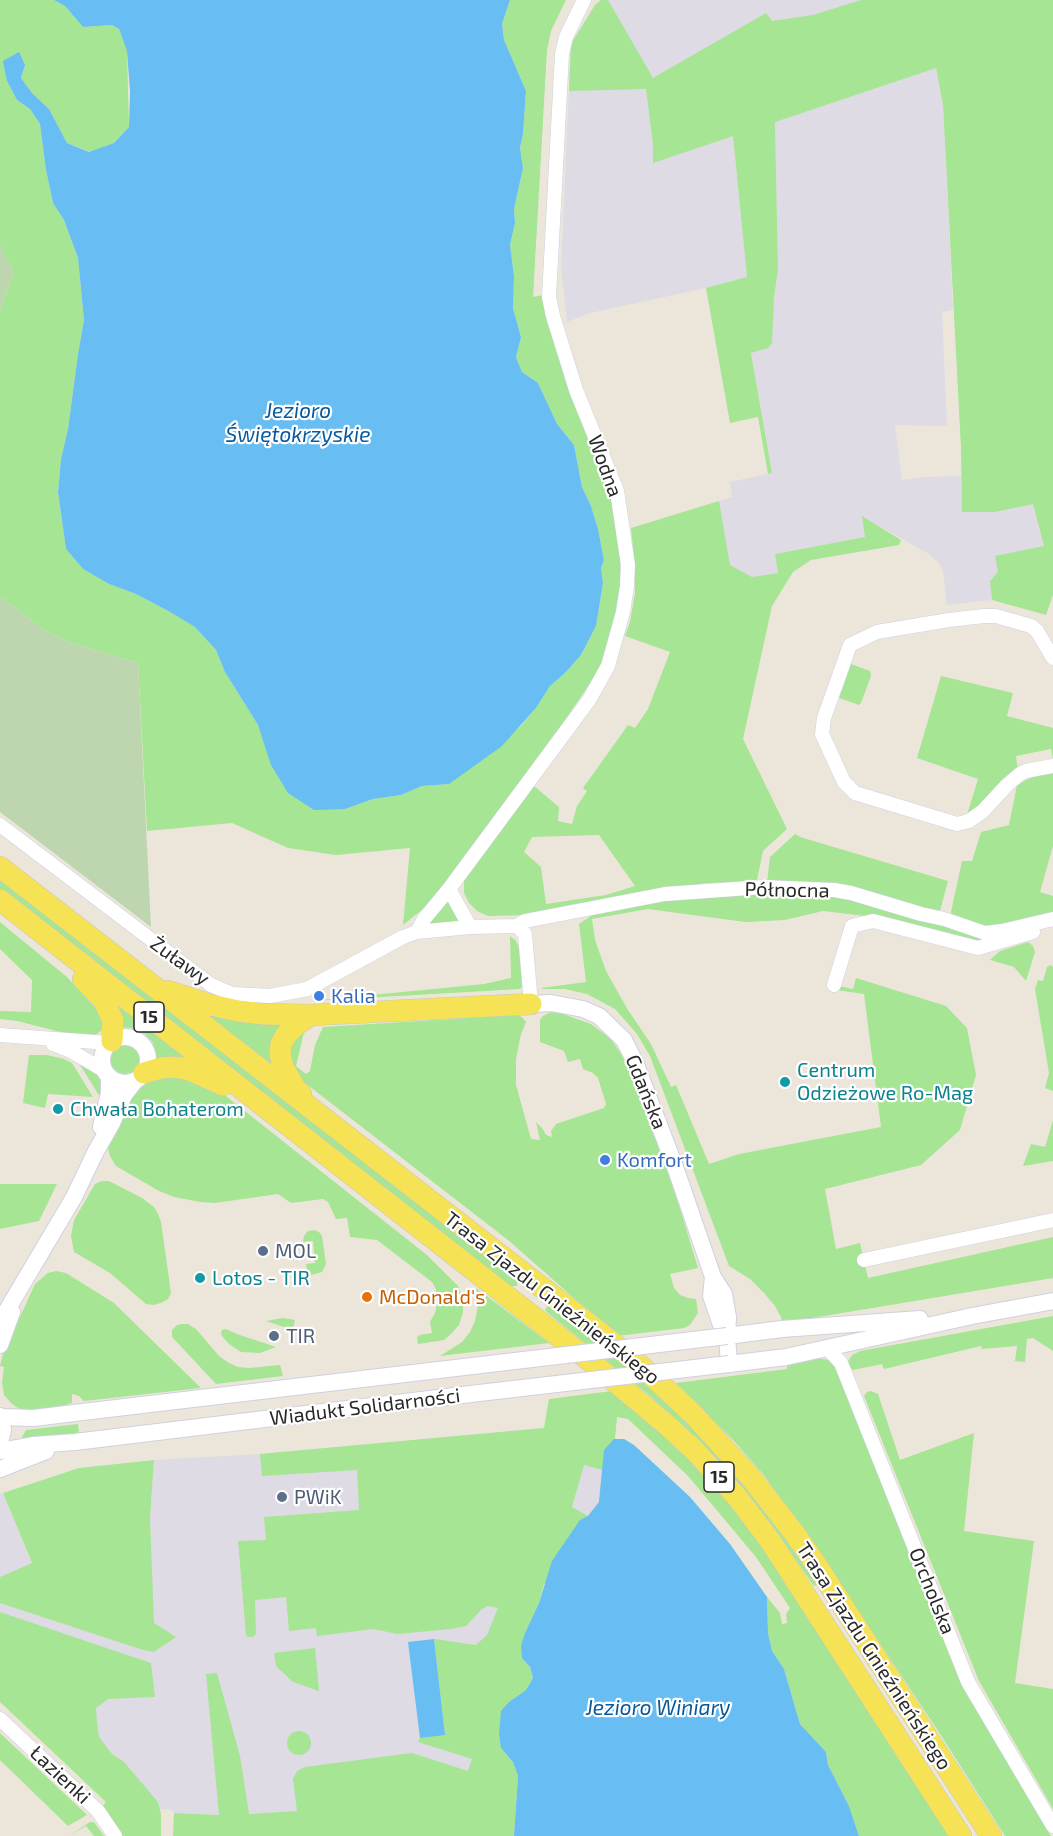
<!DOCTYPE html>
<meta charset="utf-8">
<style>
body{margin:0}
canvas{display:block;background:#ece6da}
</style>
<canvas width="1053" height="1836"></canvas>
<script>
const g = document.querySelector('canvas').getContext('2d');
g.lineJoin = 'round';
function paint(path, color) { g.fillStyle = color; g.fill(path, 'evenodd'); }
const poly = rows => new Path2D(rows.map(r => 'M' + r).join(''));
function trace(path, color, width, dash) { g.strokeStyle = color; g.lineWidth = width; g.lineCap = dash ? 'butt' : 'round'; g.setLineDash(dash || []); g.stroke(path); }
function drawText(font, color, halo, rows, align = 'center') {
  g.font = font + ' "Exo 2",sans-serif'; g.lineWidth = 4.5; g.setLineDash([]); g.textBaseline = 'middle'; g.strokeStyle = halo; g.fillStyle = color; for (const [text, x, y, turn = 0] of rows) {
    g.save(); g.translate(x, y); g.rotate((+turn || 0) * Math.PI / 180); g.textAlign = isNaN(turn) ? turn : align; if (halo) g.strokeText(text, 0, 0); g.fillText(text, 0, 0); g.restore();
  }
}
paint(poly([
 [601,0,1053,0,936,68,943,105,953,310,942,312,947,426,895,425,902,480,925,477,961,476,962,512,995,512,1033,503,1044,546,998,572,990,581,992,600,947,605,943,571,938,562,929,554,863,517,866,537,775,554,778,573,752,577,730,565,719,501,732,497,730,482,772,473,751,352,768,348,778,270,775,122,733,136,747,277,706,288,590,313,567,322,561,266,571,44,595,5],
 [544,1428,516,1610,468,1774,292,1812,219,1815,174,1813,171,1810,160,1809,139,1813,0,1689,0,1583,153,1623,150,1518,154,1460,260,1454],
 [584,1465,602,1470,599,1502,588,1516,572,1507],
 [3,1493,32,1564,0,1577,0,1494]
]), '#dedbe4');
paint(poly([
 [0,0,54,0,65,6,83,27,112,25,119,29,127,51,129,127,114,143,90,152,67,143,49,109,32,93,21,78,25,65,7,81,17,100,30,109,40,124,46,170,53,203,64,220,78,258,84,320,78,354,68,429,61,459,58,492,66,549,83,569,109,584,136,594,170,612,195,627,216,650,225,672,258,725,263,739,345,809,373,799,401,795,422,786,448,784,520,727,536,708,550,686,565,673,581,655,596,626,603,583,601,568,604,560,598,529,591,506,582,487,574,445,557,424,538,383,522,372,516,357,521,337,513,308,514,276,510,245,515,223,514,209,523,168,520,148,523,134,526,91,504,40,502,24,510,0,566,0,551,31,547,50,533,297,543,295,548,325,570,392,612,495,620,545,621,592,616,621,603,664,561,726,428,905,403,925,410,848,336,855,288,848,232,823,147,831,138,663,71,643,47,632,0,597,0,310,14,272,0,246],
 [601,0,608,0,653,78,766,13,772,21,813,15,861,0,1053,0,1053,595,1046,615,992,600,990,581,998,572,995,556,1044,546,1033,504,995,512,962,512,961,448,943,105,936,68,775,122,778,270,774,298,772,343,768,348,751,353,772,473,768,474,758,417,730,423,706,288,747,277,733,136,653,163,653,144,646,89,569,91,571,44,595,5],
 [719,501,730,565,752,577,778,573,775,554,865,537,862,516,901,540,899,545,811,560,793,572,772,606,743,739,787,829,763,851,757,880,755,882,708,883,663,889,529,915,488,916,477,911,469,903,464,893,464,881,534,786,559,807,558,821,572,824,577,806,587,791,583,788,628,725,635,728,648,709,670,652,625,636,630,622,635,593,633,547,631,528],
 [599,835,635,886,606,895,546,904,541,867,524,852,532,837],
 [851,664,870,671,871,676,861,703,859,705,839,698],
 [941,676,1013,693,1007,716,1053,728,1053,759,1051,749,1016,756,1018,771,980,810,967,815,978,779,917,758],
 [1053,772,1053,846,1040,892,1053,896,1053,916,991,930,953,918,951,912,962,861,972,861,981,832,1009,825,1017,785,1036,775],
 [795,834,800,837,948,881,940,911,935,912,767,882,770,857],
 [0,879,518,1280,517,1286,509,1286,0,890],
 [762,893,833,894,991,937,971,942,874,917,823,911,785,920,745,922,648,909,592,919,595,940,606,971,628,1010,651,1044,671,1087,676,1085,709,1164,739,1154,881,1127,864,994,829,989,829,984,853,989,856,978,946,1006,967,1028,976,1075,960,1130,921,1165,825,1189,836,1249,860,1243,868,1278,1053,1237,1053,1278,782,1323,781,1317,775,1306,764,1293,750,1279,729,1266,650,1056,637,1034,615,1009,587,994,565,989,542,989,542,988,586,982,579,924,592,915,662,900],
 [446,901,449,901,458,917,457,922,431,924,429,920],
 [0,922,67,977,101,1014,104,1020,103,1029,97,1034,89,1037,76,1036,17,1021,0,1019,0,1011,31,1012,32,980,0,949],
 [510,936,516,941,519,948,523,986,520,989,311,1001,484,984,511,978],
 [1028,942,1033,946,1035,952,1026,981,1014,967,990,960,1000,951],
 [1051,965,1053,967,1053,1091,1045,1088,1049,1073,1035,989,1038,980,1043,981,1047,967],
 [113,1001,200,1068,156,1062,153,1043,144,1033,131,1028,120,1027],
 [551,1012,560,1013,591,1024,611,1039,625,1060,668,1169,698,1268,670,1274,674,1288,680,1295,688,1298,696,1299,698,1313,690,1325,684,1328,617,1336,508,1240,296,1076,290,1066,290,1045,294,1038,304,1032,296,1066,306,1074,310,1071,315,1045,323,1027,517,1015,522,1017,526,1022,521,1034,516,1059,516,1085,531,1139,540,1140,536,1122,543,1129,546,1135,552,1137,551,1131,556,1124,604,1108,606,1104,598,1078,593,1073,583,1069,580,1059,568,1062,564,1051,540,1042,540,1020,543,1016],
 [211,1015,282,1023,270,1056,271,1063,270,1064,210,1017],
 '110 1059a15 15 0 1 1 30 0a15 15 0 1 1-30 0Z',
 [29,1055,47,1055,64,1059,72,1063,93,1097,48,1094,45,1108,23,1103],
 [79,1061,96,1073,100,1079,103,1086,100,1097,80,1065],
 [174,1073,222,1093,427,1255,458,1286,463,1300,463,1312,459,1325,451,1334,444,1340,418,1344,417,1337,420,1335,432,1333,430,1322,435,1313,437,1304,436,1289,432,1282,377,1240,350,1237,347,1218,336,1219,328,1202,323,1199,291,1203,278,1194,215,1203,200,1202,174,1197,159,1191,116,1166,110,1156,108,1149,127,1100,134,1091,145,1085,151,1080],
 [1053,1120,1053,1161,1023,1166,1031,1144,1045,1147],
 [102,1181,109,1181,142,1198,154,1207,158,1214,161,1222,171,1293,168,1299,161,1303,153,1305,146,1304,110,1273,74,1252,71,1236,74,1220,95,1184],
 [57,1184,39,1221,0,1229,0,1184],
 [314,1230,319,1232,322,1236,326,1264,322,1272,308,1276,306,1264,315,1263,313,1241,303,1242,304,1236,308,1231],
 [56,1271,66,1273,114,1303,201,1388,84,1401,79,1396,72,1394,72,1403,50,1409,20,1409,12,1404,4,1395,2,1383,4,1367,0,1366,3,1354,35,1284,48,1273],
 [476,1288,549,1343,440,1356,462,1342,470,1332,475,1321,479,1300],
 [548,1305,553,1307,655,1390,712,1446,785,1535,817,1583,816,1585,814,1586,811,1582,772,1525,735,1479,699,1440,650,1396,548,1313,545,1310],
 [1053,1316,1053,1351,1033,1338,1027,1339,1025,1362,1015,1361,1017,1346,982,1349,981,1346,884,1369,882,1364,853,1370,849,1367,847,1363,852,1355,860,1351],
 [283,1318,295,1320,293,1330,266,1321],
 [182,1324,188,1324,196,1329,219,1356,229,1363,238,1367,249,1368,280,1365,283,1376,216,1384,172,1337,172,1330,177,1325],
 [226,1329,237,1334,276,1347,260,1353,241,1352,229,1344,222,1336,221,1333,222,1330],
 [817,1358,829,1360,836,1368,1018,1780,1051,1836,1005,1836,942,1737,826,1562,763,1474,733,1440,676,1383,787,1369,787,1363],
 [612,1391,666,1434,734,1505,773,1555,952,1836,859,1836,849,1806,828,1765,826,1752,800,1724,784,1669,772,1651,768,1633,767,1597,780,1613,782,1624,787,1623,786,1614,790,1608,756,1557,688,1476,628,1419,617,1417,615,1439,624,1439,693,1501,544,1584,539,1603,525,1633,522,1658,530,1667,533,1678,526,1690,509,1702,501,1748,513,1762,518,1776,514,1836,173,1836,174,1813,219,1815,206,1674,217,1673,240,1756,249,1814,297,1811,293,1779,297,1771,305,1767,412,1753,468,1771,472,1759,418,1742,420,1738,445,1734,434,1639,476,1645,487,1635,498,1608,488,1606,482,1609,466,1626,451,1629,397,1634,374,1629,317,1636,316,1628,289,1631,286,1597,255,1600,256,1634,253,1637,248,1637,246,1635,238,1541,266,1540,264,1517,359,1510,357,1470,262,1476,260,1454,544,1428,549,1399],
 [584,1465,602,1470,599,1502,588,1516,572,1507],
 [871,1391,878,1394,900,1460,974,1433,964,1531,1034,1541,1015,1683,1053,1689,1053,1809,979,1681,864,1396,867,1392],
 [78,1424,79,1433,23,1440,22,1437,26,1430],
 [154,1460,150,1518,154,1623,176,1637,154,1652,143,1650,0,1603,0,1577,32,1563,3,1493,79,1468],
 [0,1612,151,1663,155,1697,108,1699,96,1708,97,1722,99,1737,112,1754,124,1762,158,1802,161,1814,161,1836,121,1836,101,1808,106,1802,0,1702],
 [315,1648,319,1691,293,1682,276,1666,274,1653],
 '287 1743a12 12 0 1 1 24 0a12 12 0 1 1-24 0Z',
 [0,1733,87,1815,68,1826,0,1760],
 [90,1822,94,1822,104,1836,94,1836,86,1826,69,1836]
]), '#a5e593');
paint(poly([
 [0,246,14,272,0,310],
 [0,597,47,632,71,643,138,663,151,927,0,812]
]), '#bed6b0');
paint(poly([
 [54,0,510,0,502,24,504,40,526,91,523,134,520,148,523,168,514,209,515,223,510,245,514,276,513,308,521,337,516,357,522,372,538,383,557,424,574,445,582,487,591,506,598,529,604,560,601,568,603,583,596,626,581,655,565,673,550,686,536,708,502,746,449,784,422,786,401,795,373,799,345,809,314,810,288,793,271,765,258,725,225,672,216,650,195,627,170,612,136,594,109,584,83,569,66,549,58,492,61,459,68,429,78,354,84,320,78,258,64,220,53,203,46,170,40,124,30,109,17,100,7,81,3,61,19,52,25,65,21,78,32,93,49,109,67,143,89,152,114,143,129,127,130,92,127,51,119,29,112,25,83,27,65,6],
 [614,1439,624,1439,634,1445,690,1497,730,1544,767,1597,768,1633,772,1651,784,1669,800,1724,826,1752,828,1765,849,1806,859,1836,514,1836,518,1776,513,1762,501,1748,499,1734,501,1711,509,1702,526,1690,533,1678,530,1667,522,1658,521,1646,525,1633,539,1603,552,1561,580,1520,588,1516,599,1502,604,1450],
 [434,1639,445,1735,420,1738,408,1642]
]), '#68bdf3');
const minor = poly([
 [1053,658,1037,631,1031,626,996,616,984,616,949,620,877,632,850,645,824,718,822,734,844,782,855,793,957,824,969,821,983,811,1007,785,1020,774,1026,771,1053,766],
 [0,825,211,985,232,994,270,996,307,989,403,937,417,932,470,927,517,926,525,934,531,1004],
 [449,889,470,927],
 [517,926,525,921,665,894,763,887,834,890,851,893,921,914,944,919,985,933,1002,931,1053,919],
 [417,932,424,919,449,889,589,700,608,666,623,612,627,586,628,565,617,491,576,390,553,316,549,297,562,54,566,37,584,0],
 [834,985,852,926,873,921,978,948,1033,932],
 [0,1035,109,1043],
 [53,1044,71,1051,105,1071],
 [864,1260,1053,1220],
 [828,1349,841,1363,968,1682,1053,1826],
 [0,1719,98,1811,115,1836]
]);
const tertiary = poly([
 [531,1004,551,1003,583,1009,599,1016,624,1040,635,1062,673,1161,713,1277,724,1294,728,1317,727,1336,729,1364,786,1357,972,1316,1053,1301],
 '102 1060a23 23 0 1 1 46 0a23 23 0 1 1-46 0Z',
 [101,1127,109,1093,109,1076],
 [713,1277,711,1296,721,1325],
 [0,1322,74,1197,96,1151,112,1123,124,1095,135,1081],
 [727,1336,782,1329,920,1319],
 [0,1345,12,1312],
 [0,1416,3,1430,0,1443],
 [1,1417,34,1418,74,1413],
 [0,1451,34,1445,75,1442,479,1393],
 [0,1469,46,1451]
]);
const primary = poly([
 [0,867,602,1334,641,1366,693,1414,752,1479,795,1534,819,1569,991,1836],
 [0,900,590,1361,668,1426,695,1451,737,1497,771,1542,961,1836],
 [83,979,102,998,107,1007,113,1021,112,1041],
 [168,991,211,1005,238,1011,263,1014,311,1015,531,1004],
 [144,1073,161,1068,173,1067,187,1069,223,1085],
 [301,1094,295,1088,283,1067,280,1054,281,1044,286,1035,296,1025,311,1015]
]);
trace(minor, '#cfd0e2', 15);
trace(tertiary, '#cfd0e2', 18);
trace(primary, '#c7c7c7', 22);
trace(minor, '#fff', 14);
trace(tertiary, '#fff', 16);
trace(primary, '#f6e355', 21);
const tertiaryBridge = poly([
 [479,1393,729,1364],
 [74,1413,727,1336]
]);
trace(tertiaryBridge, '#cfd0e2', 18, []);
trace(tertiaryBridge, '#fff', 16);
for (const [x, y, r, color] of [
 [319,996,6,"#3f7fe0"],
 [785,1082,6,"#0f9aa8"],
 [58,1109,6,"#0f9aa8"],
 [605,1160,6,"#3f7fe0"],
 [263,1251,6,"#5c6f8a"],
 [200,1278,6,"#0f9aa8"],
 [367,1297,6,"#e8710a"],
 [274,1336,6,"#5c6f8a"],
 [282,1497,6,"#5c6f8a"]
]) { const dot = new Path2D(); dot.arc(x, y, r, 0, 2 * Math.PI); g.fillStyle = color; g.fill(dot); trace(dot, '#fff', 2); }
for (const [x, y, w] of [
 [149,1017,30],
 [719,1477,30]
]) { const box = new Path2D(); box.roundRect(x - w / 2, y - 15, w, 30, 4.5); g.fillStyle = '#fff'; g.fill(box); trace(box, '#292929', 1.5); }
drawText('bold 18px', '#292929', null, [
 ["15",149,1017],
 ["15",719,1477]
]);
drawText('20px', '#292929', '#fff', [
 ["Wodna",605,466,70],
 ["Północna",787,890,1],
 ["Żuławy",180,961,36],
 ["Gdańska",646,1092,68],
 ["Trasa Zjazdu Gnieźnieńskiego",552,1298,38],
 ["Wiadukt Solidarności",365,1407,-7],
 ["Orcholska",932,1591,68],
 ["Trasa Zjazdu Gnieźnieńskiego",874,1656,57],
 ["Łazienki",60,1775,43]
]);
drawText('20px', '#366cbe', '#fff', [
 ["Kalia",331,996],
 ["Komfort",617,1160]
], 'left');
drawText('20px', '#0d838f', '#fff', [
 ["Centrum",797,1070],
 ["Odzieżowe Ro-Mag",797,1093],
 ["Chwała Bohaterom",70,1109],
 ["Lotos - TIR",212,1278]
], 'left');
drawText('20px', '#4e5e75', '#fff', [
 ["MOL",275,1251],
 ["TIR",286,1336],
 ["PWiK",294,1497]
], 'left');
drawText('20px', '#c56008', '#fff', [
 ["McDonald's",379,1297]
], 'left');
drawText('italic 21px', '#08589d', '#fff', [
 ["Jezioro",298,411],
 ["Świętokrzyskie",298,435],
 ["Jezioro Winiary",658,1708]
]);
</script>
